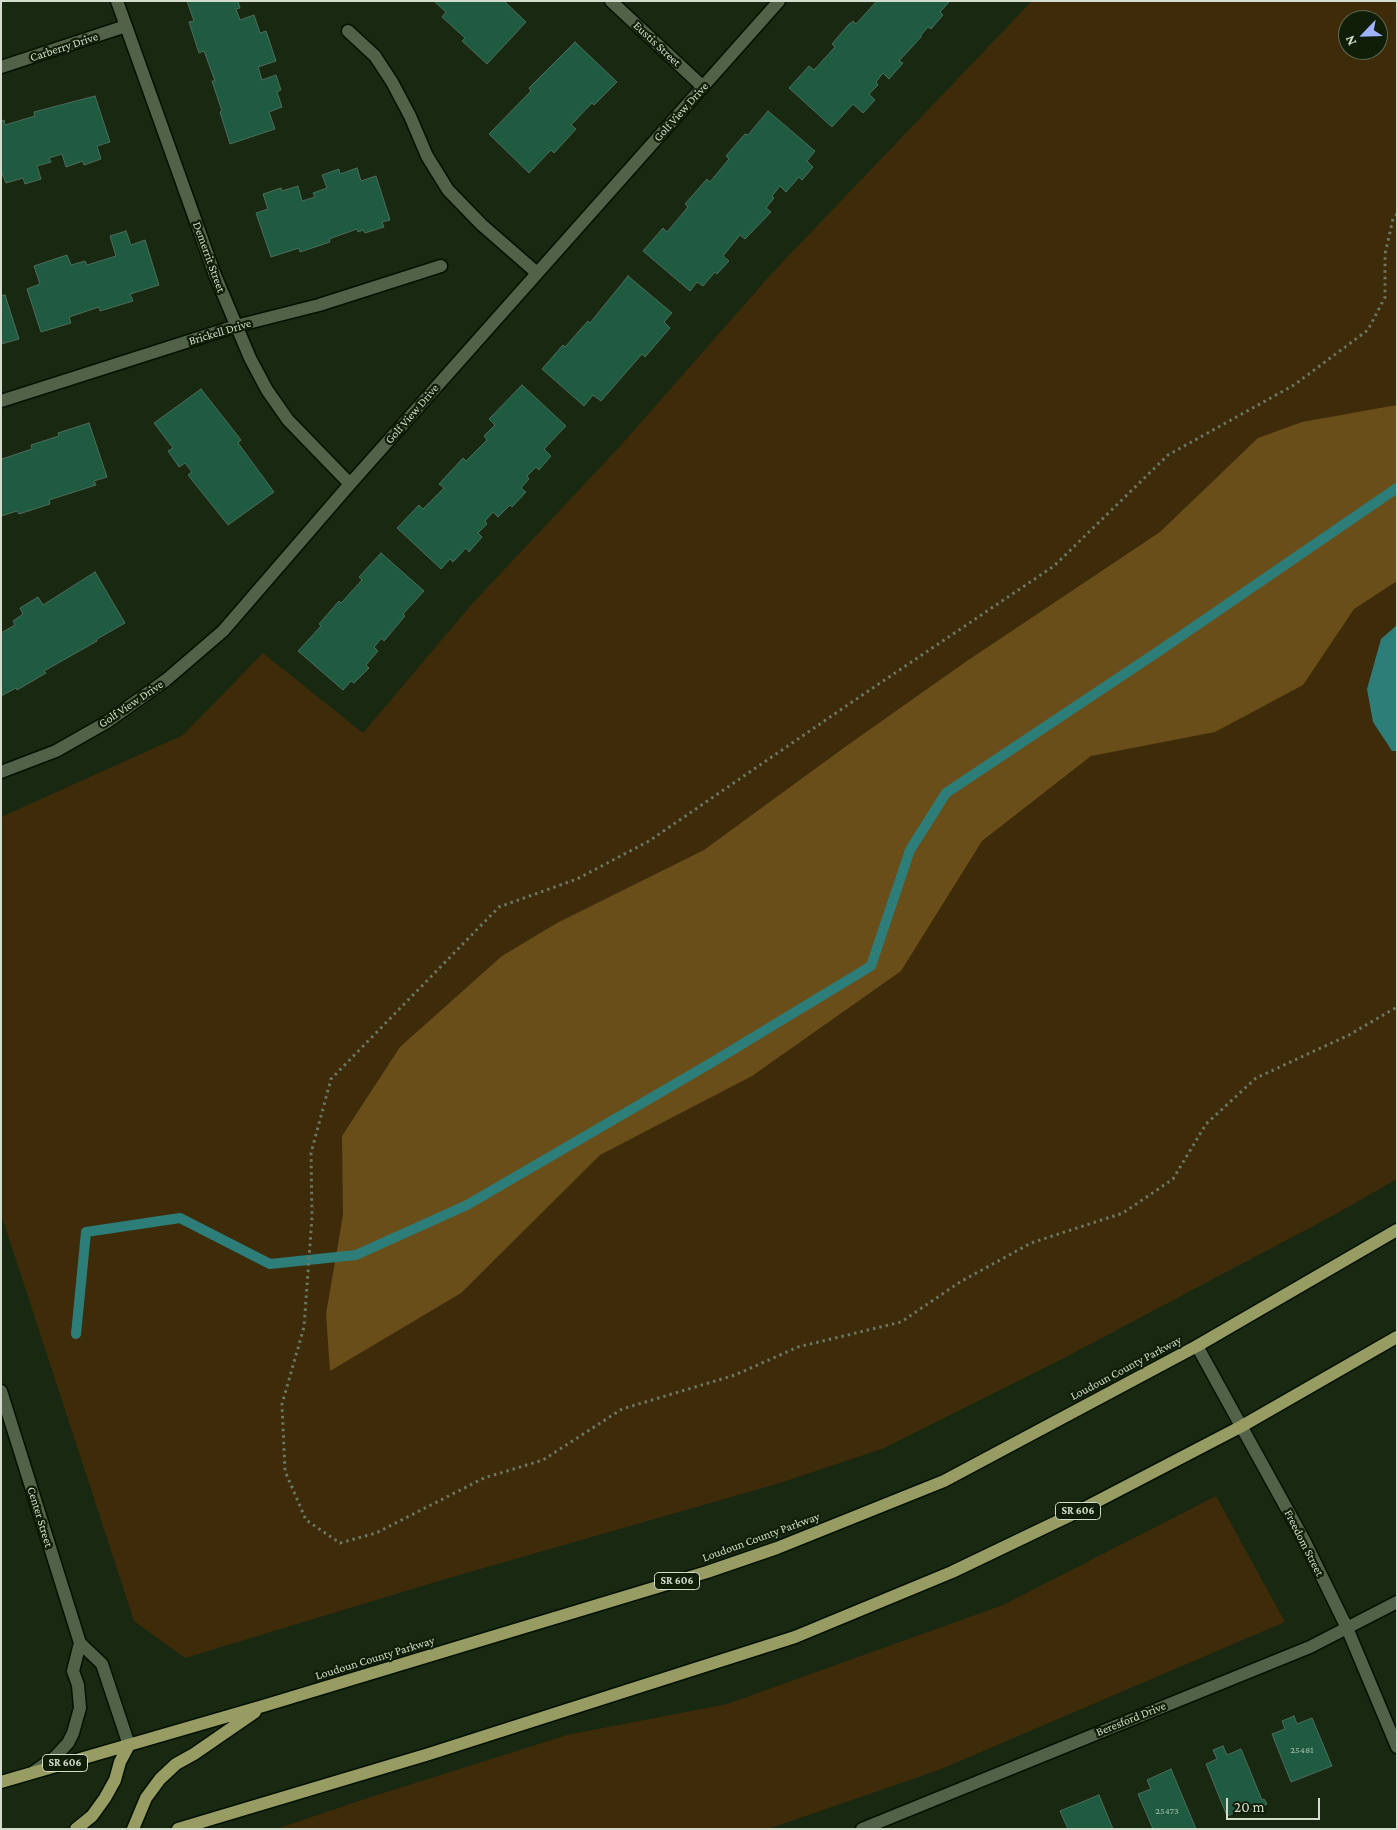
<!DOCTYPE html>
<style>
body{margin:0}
#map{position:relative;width:1398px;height:1830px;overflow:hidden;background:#192810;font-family:"Crimson Pro",serif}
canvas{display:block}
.frame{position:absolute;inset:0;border:2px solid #d3dccd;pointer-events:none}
.north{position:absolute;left:1338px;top:10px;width:50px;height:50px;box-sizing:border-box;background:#101e07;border:1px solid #5e6a56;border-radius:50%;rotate:246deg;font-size:14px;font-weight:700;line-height:20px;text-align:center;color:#d3dccd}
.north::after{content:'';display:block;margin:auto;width:18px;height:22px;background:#9fb3fd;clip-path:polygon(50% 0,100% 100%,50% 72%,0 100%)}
.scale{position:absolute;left:1226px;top:1798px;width:94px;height:22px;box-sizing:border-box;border:2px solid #d3dccd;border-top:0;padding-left:6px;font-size:15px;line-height:18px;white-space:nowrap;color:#d3dccd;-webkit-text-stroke:4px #101e07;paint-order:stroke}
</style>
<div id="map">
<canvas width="1398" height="1830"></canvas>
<div class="frame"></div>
<div class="north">N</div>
<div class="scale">20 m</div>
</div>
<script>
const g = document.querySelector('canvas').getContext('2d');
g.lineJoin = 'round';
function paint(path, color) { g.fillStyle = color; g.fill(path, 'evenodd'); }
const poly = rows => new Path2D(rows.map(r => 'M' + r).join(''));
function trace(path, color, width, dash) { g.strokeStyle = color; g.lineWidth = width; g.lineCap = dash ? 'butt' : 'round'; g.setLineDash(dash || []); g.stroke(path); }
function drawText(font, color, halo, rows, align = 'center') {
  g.font = font + ' "Crimson Pro",serif'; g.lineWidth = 4.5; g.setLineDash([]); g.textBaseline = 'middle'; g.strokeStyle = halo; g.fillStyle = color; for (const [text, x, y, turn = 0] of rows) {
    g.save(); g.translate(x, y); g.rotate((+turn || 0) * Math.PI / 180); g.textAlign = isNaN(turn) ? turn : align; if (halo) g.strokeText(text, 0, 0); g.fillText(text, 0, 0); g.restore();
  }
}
paint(poly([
 [1032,1,1397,1,1397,1179,1334,1215,1066,1357,882,1449,780,1483,442,1580,185,1658,134,1621,1,1214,1,817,183,735,263,653,363,733,471,605,622,444,773,272],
 [1348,20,1378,20,1378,50,1348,50],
 [1216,1496,1285,1622,939,1770,768,1829,276,1829,371,1797,567,1735,727,1704,1003,1605]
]), '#3d2b0a');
paint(poly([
 [1397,405,1397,581,1354,609,1303,685,1215,732,1091,756,982,841,901,971,752,1076,600,1155,461,1293,330,1371,326,1314,343,1215,342,1136,400,1047,502,956,557,923,704,850,845,747,964,663,1160,532,1258,438,1302,422]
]), '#6a4e1a');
paint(poly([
 [1397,625,1397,751,1392,751,1373,722,1367,689,1381,639]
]), '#2d7d78');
trace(poly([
 [76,1334,86,1232,180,1218,270,1264,356,1255,467,1205,711,1063,871,966,910,850,946,793,1159,651,1397,488]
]), '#2d7d78', 10);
const building = poly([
 [187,1,238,1,240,8,236,9,240,20,254,15,260,33,266,31,276,61,258,67,262,80,276,75,281,90,277,92,282,107,269,112,275,129,230,144,220,112,222,111,212,81,215,81,204,51,199,53,189,22,194,21,187,1],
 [434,1,504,1,526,22,487,64,462,41,465,38,442,17,446,12,434,1],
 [877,1,950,1,940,12,943,15,931,29,928,27,921,35,921,37,899,61,903,63,889,79,883,73,876,82,878,85,869,94,875,100,863,113,853,104,832,127,789,88,809,66,814,70,835,47,832,44,848,25,853,21,856,24,877,1],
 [575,42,617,82,594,105,592,103,571,125,576,129,554,153,551,150,529,173,489,134,531,91,529,88,575,42],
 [95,96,110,142,97,146,101,159,84,165,83,161,66,167,62,154,49,158,51,162,37,166,41,179,25,184,23,178,6,183,1,171,1,121,4,120,5,125,35,116,34,112,95,96],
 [768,111,815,151,807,161,813,167,802,180,799,177,786,192,780,186,772,196,774,198,766,208,771,212,745,239,740,235,723,256,729,261,717,274,715,272,703,286,697,282,690,291,643,251,663,228,667,232,688,207,685,204,707,179,710,182,729,159,726,156,745,134,748,135,768,111],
 [357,168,361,181,376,176,390,220,382,222,384,227,365,233,363,230,358,232,357,229,329,239,330,242,300,252,299,248,271,257,256,213,268,209,263,194,281,188,282,191,298,186,302,201,315,197,313,193,327,188,322,175,339,169,340,174,357,168],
 [126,231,131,245,145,240,159,285,130,294,133,301,100,311,99,307,69,317,71,323,41,332,27,289,40,284,34,266,67,255,71,265,85,261,87,265,116,256,110,236,126,231],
 [628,276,672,313,664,322,670,328,645,357,642,354,601,401,593,395,584,406,542,369,563,345,565,347,588,321,590,323,628,276],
 [5,295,19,339,1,344,1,296,5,295],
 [522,385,566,426,544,449,551,456,539,470,536,467,527,476,529,479,521,488,526,492,512,507,510,505,498,517,493,512,485,521,487,524,478,533,482,537,469,552,466,548,453,562,450,559,441,569,397,528,419,505,423,509,444,488,439,484,463,458,466,461,487,440,484,436,495,425,489,419,522,385],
 [201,389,241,440,238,443,274,492,228,525,188,475,192,472,185,463,179,467,168,451,173,448,154,423,201,389],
 [89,423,107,477,94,481,96,485,49,500,50,504,19,514,17,511,1,516,1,456,2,459,32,449,31,445,59,436,58,433,89,423],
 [381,553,424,591,403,614,405,616,384,641,382,638,374,647,378,651,366,665,369,668,354,683,351,681,343,690,298,651,321,626,319,624,339,601,341,603,362,580,359,577,381,553],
 [95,572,125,623,97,639,97,641,44,671,46,673,17,690,16,688,1,696,1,633,15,625,13,621,23,614,20,608,38,597,43,605,95,572],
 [1294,1716,1297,1724,1312,1718,1332,1766,1291,1782,1272,1734,1285,1729,1282,1721,1294,1716],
 [1223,1746,1227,1755,1241,1749,1262,1800,1264,1799,1267,1804,1245,1813,1244,1809,1227,1816,1206,1764,1217,1759,1213,1750,1223,1746],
 [1171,1769,1196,1829,1153,1829,1138,1794,1151,1789,1147,1780,1171,1769],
 [1099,1795,1113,1829,1068,1829,1060,1811,1099,1795]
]);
paint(building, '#1e5b41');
trace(building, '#4d6d5c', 1);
const minor = poly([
 [117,1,215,275,250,358,267,390,288,420,350,484],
 [611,1,703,87],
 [348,31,375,56,392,82,410,116,427,156,448,190,482,225,537,273],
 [1,67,126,26],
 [1,401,236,326,319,305,441,266],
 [1,772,56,751,107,722,166,680,223,631,350,484,779,1],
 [1197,1346,1304,1540,1347,1628,1397,1747],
 [1,1391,80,1643,102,1664,129,1745],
 [35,1771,55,1757,68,1743,73,1733,80,1708,78,1685,73,1671,80,1643],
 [862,1829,1310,1647,1397,1602]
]);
const major = poly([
 [1,1782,263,1706,707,1572,777,1548,944,1481,1197,1346,1397,1230],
 [76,1829,92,1816,105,1798,115,1780,120,1762,129,1745],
 [133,1829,146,1798,160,1779,176,1764,194,1754,255,1712],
 [178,1829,429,1754,795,1637,952,1572,1073,1514,1242,1426,1397,1337]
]);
trace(minor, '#041000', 15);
trace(major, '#041000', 15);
trace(poly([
 [1397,214,1393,219,1385,254,1385,297,1368,330,1294,385,1168,455,1054,566,852,702,649,841,577,879,499,907,331,1079,311,1153,312,1217,304,1327,282,1404,285,1471,306,1520,340,1543,376,1533,484,1478,543,1460,622,1409,735,1375,798,1347,901,1322,960,1282,1031,1243,1123,1213,1173,1179,1206,1124,1256,1078,1349,1035,1397,1007]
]), '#6b7763', 3, [2.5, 4]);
trace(minor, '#526248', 12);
trace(major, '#979c62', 12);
drawText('10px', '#a6bcaa', null, [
 ["25481",1302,1750],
 ["25473",1167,1811]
]);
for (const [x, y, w] of [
 [1078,1511,45],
 [677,1581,45],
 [65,1763,45]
]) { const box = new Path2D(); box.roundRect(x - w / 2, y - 8.5, w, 17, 4); g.fillStyle = '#101e07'; g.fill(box); trace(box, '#d3dccd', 1); }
drawText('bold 11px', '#d3dccd', null, [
 ["SR 606",1078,1511],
 ["SR 606",677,1581],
 ["SR 606",65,1763]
]);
drawText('12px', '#d3dccd', '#101e07', [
 ["Eustis Street",657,44,43],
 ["Carberry Drive",64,47,-18],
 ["Golf View Drive",681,112,-48],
 ["Demerrit Street",209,257,70],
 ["Brickell Drive",220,332,-17],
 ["Golf View Drive",412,414,-49],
 ["Golf View Drive",131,704,-34],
 ["Loudoun County Parkway",1126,1368,-28],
 ["Center Street",40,1517,73],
 ["Loudoun County Parkway",761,1537,-20],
 ["Freedom Street",1304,1543,63],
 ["Loudoun County Parkway",375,1658,-17],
 ["Beresford Drive",1131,1719,-22]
]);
</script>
